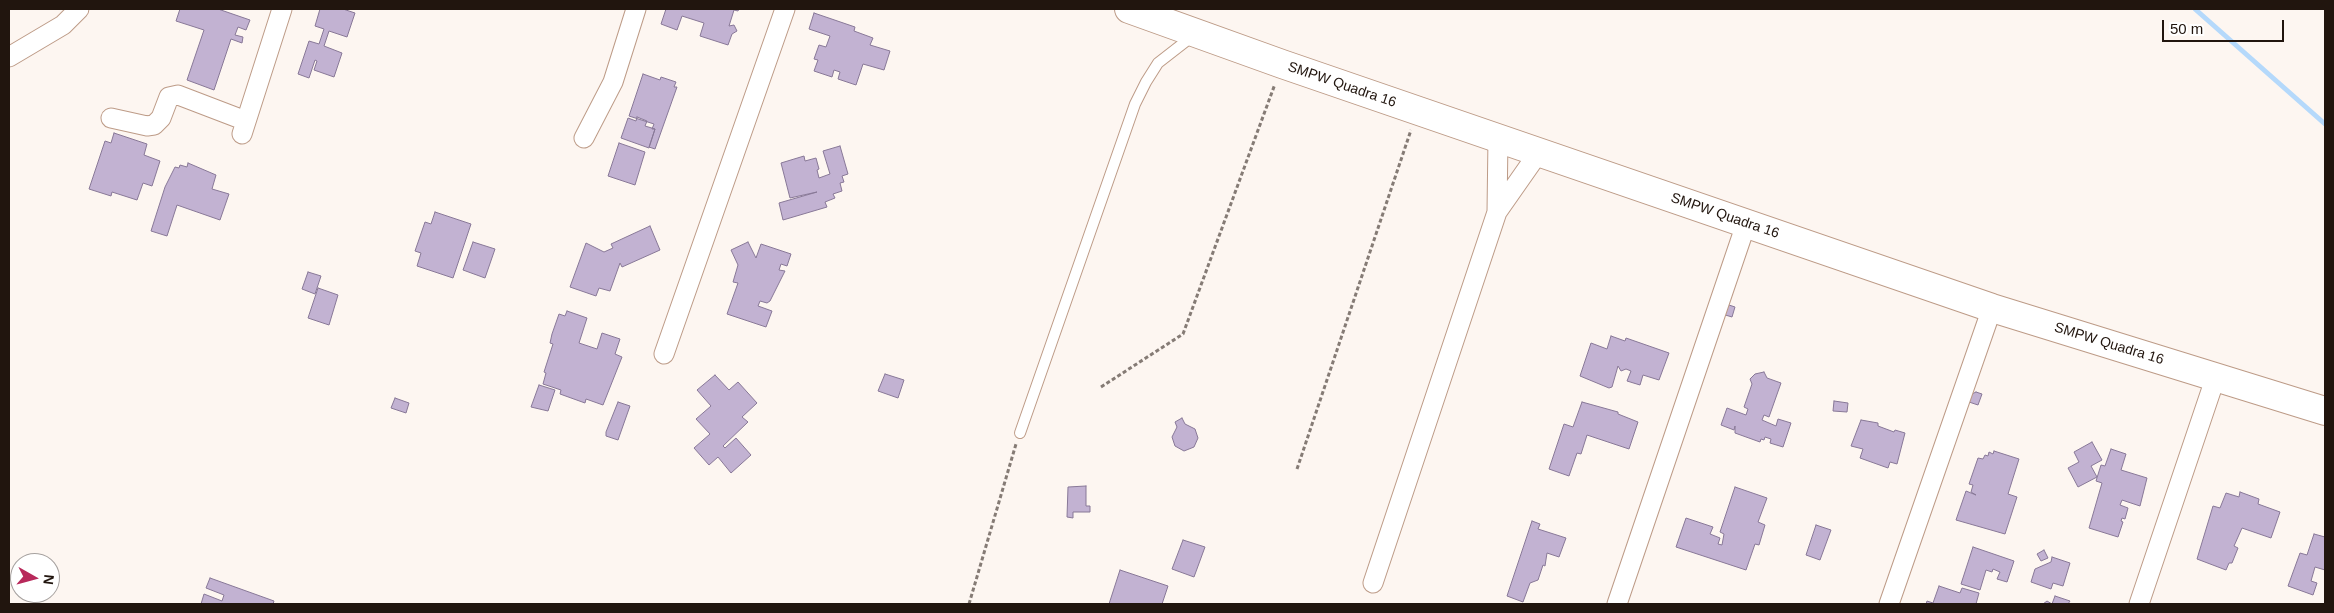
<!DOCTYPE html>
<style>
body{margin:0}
#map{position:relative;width:2334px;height:613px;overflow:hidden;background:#fdf6f1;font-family:Helvetica,sans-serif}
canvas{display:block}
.frame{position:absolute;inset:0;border:10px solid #21150e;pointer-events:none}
.north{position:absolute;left:10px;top:553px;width:50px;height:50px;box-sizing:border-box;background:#fff;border:1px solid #a6a19f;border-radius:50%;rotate:97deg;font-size:14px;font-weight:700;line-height:20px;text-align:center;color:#21150e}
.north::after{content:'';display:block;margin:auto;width:18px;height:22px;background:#b8295b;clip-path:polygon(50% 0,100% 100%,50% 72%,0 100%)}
.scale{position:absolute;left:2162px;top:20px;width:122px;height:22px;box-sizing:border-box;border:2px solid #21150e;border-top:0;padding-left:6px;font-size:15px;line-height:18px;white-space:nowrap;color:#21150e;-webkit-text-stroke:4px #fff;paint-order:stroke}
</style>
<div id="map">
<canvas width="2334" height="613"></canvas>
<div class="frame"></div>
<div class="north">N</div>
<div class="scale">50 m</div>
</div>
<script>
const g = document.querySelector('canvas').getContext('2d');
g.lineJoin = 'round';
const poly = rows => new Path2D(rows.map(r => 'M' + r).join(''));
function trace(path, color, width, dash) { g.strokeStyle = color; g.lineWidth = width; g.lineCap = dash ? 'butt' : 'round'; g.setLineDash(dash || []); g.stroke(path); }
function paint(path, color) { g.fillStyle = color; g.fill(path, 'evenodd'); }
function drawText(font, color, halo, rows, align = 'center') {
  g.font = font + ' Helvetica,sans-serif'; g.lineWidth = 4; g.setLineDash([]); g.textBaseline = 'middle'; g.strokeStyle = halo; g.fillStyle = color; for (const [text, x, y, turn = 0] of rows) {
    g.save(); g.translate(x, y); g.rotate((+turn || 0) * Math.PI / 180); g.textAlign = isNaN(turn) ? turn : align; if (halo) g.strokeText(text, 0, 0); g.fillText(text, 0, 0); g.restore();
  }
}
trace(poly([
 [2195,9,2325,124]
]), '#b5d9fb', 5);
const building = poly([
 [180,9,218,9,250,20,246,30,238,27,235,35,243,37,242,43,231,39,214,90,187,80,204,30,176,21,180,9],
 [320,9,343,9,355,13,347,37,329,31,324,46,342,53,334,77,314,70,317,61,315,60,309,78,298,74,309,41,319,44,324,29,315,26,320,9],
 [666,9,739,9,738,11,734,10,729,26,734,25,737,31,732,34,728,45,700,36,704,23,682,16,677,30,661,24,666,9],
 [814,13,855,27,854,31,873,38,870,45,890,51,884,70,863,64,856,85,838,79,840,72,834,70,832,77,814,71,818,60,814,59,819,45,826,47,830,36,809,29,814,13],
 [643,74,660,80,661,77,676,82,674,87,677,87,655,149,649,147,655,129,652,129,654,124,629,116,643,74],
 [637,117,647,121,645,126,655,129,649,148,621,138,628,118,636,121,637,117],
 [114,133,147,144,144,155,160,161,152,186,143,183,137,200,112,192,111,196,89,189,105,141,111,143,114,133],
 [619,143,645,152,635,185,608,176,619,143],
 [840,146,848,174,842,176,844,182,840,183,842,191,833,194,835,198,825,202,827,207,783,220,779,203,817,192,790,198,781,163,804,156,805,161,816,158,819,169,817,170,819,178,830,174,823,151,840,146],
 [188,163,216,175,212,189,229,194,220,220,177,205,167,236,151,231,165,187,175,167,179,168,180,165,187,167,188,163],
 [435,212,471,224,453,278,417,266,421,253,415,251,425,222,431,224,435,212],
 [650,226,660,250,622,267,620,263,610,291,599,288,596,296,570,287,586,243,604,252,613,248,611,244,650,226],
 [473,242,495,249,485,278,463,270,473,242],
 [748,242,756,258,761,244,791,254,787,266,781,264,779,270,785,271,770,301,767,303,760,301,758,306,772,311,766,327,727,314,738,283,733,282,738,265,731,250,748,242],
 [308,272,321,276,315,294,302,289,308,272],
 [318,288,338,295,329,325,308,318,318,288],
 [1726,304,1735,307,1732,317,1722,314,1726,304],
 [567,311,587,318,579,343,597,349,602,333,620,339,615,354,622,357,603,405,586,399,585,403,560,394,561,390,543,384,546,373,544,372,553,344,550,343,552,334,559,314,565,316,567,311],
 [1611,336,1625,341,1626,338,1669,353,1659,380,1643,375,1640,385,1627,381,1631,371,1626,369,1621,371,1618,366,1612,387,1609,388,1580,376,1591,343,1607,349,1611,336],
 [1764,372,1767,378,1781,383,1769,417,1764,415,1762,420,1776,426,1778,419,1791,423,1783,447,1770,443,1771,439,1765,437,1764,440,1761,439,1760,442,1735,433,1735,426,1734,430,1721,425,1727,408,1746,415,1748,409,1744,407,1752,384,1750,379,1755,374,1764,372],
 [885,374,904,380,898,398,878,391,885,374],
 [715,375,729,390,738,382,757,403,742,417,748,422,723,446,725,448,736,438,751,455,731,473,718,457,709,465,694,448,710,434,696,419,711,406,697,390,715,375],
 [539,385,555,390,548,411,531,407,539,385],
 [1976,392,1982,394,1978,405,1969,402,1972,394,1976,392],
 [395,398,409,403,406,413,391,408,395,398],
 [1834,401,1848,403,1847,412,1833,411,1834,401],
 [618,402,630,406,618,440,606,436,606,432,618,402],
 [1582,402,1618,412,1618,414,1638,422,1629,449,1587,435,1581,454,1577,453,1569,476,1549,469,1564,424,1573,427,1582,402],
 [1182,418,1185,424,1195,429,1198,438,1194,447,1184,451,1175,446,1172,437,1177,427,1175,422,1182,418],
 [1861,420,1878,423,1878,426,1894,432,1895,430,1905,433,1897,464,1890,462,1888,468,1860,458,1863,449,1851,446,1861,420],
 [2092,442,2102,460,2091,466,2097,477,2078,487,2068,468,2079,462,2074,452,2092,442],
 [2111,449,2126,454,2121,470,2147,478,2140,506,2122,500,2120,505,2128,508,2125,519,2122,518,2121,521,2123,522,2118,537,2089,528,2102,483,2096,481,2101,465,2105,466,2111,449],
 [1994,451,2019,459,2008,494,2017,497,2005,534,1956,520,1966,491,1976,495,1971,492,1973,485,1969,484,1978,458,1983,459,1985,455,1988,456,1989,452,1993,454,1994,451],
 [1086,486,1086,506,1090,506,1090,512,1073,512,1073,518,1067,517,1068,487,1086,486],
 [1735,487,1767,498,1758,522,1765,525,1759,545,1755,544,1746,570,1676,547,1686,518,1713,527,1710,534,1720,538,1718,544,1722,545,1724,534,1720,532,1735,487],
 [2240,492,2259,499,2258,504,2280,512,2271,538,2242,528,2234,546,2238,548,2232,563,2229,563,2226,570,2197,559,2213,506,2220,508,2226,493,2239,497,2240,492],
 [1532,521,1540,524,1538,529,1566,538,1559,557,1547,553,1545,566,1543,565,1538,580,1530,583,1523,602,1507,596,1532,521],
 [1816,525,1831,530,1820,560,1806,555,1816,525],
 [2314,534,2325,537,2325,570,2315,567,2311,581,2317,583,2313,595,2288,586,2300,553,2307,555,2314,534],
 [1183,540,1205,547,1194,577,1172,569,1183,540],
 [1973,547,2014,561,2007,582,1997,579,2000,572,1993,569,1992,572,1986,570,1980,590,1961,584,1973,547],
 [2044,550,2048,558,2041,561,2037,554,2044,550],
 [2052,557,2070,563,2063,586,2053,583,2051,589,2031,582,2035,569,2051,562,2052,557],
 [1120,570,1168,586,1162,604,1109,604,1120,570],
 [210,578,274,601,273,604,201,604,204,594,222,601,224,595,206,588,210,578],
 [1939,586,1960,593,1962,588,1979,593,1976,604,1926,604,1927,601,1933,603,1939,586],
 [2055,596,2070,601,2068,604,2043,604,2047,601,2052,604,2055,596]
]);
paint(building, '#c2b2d2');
trace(building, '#887897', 1);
const lane = poly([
 [1020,433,1135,104,1146,82,1158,63,1194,35]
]);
const street = poly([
 [9,57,63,25,79,9],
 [111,118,147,126,154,125,161,118,169,97,178,95,246,121],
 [242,134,282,9],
 [584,138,613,82,636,9],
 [1497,212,1498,138],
 [664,354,785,9],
 [1373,583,1497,212,1539,152],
 [1617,604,1746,224],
 [1889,604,1992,308],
 [2139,604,2216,376]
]);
const secondary = poly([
 [1129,9,1282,64,1992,308,2325,411]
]);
trace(lane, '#bd9b87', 12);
trace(street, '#bd9b87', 21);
trace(secondary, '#bd9b87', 30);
trace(poly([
 [1101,387,1183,334,1275,84],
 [1297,469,1411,130],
 [969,604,1016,444]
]), '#857b75', 3, [4, 2.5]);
trace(lane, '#fff', 10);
trace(street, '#fff', 19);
trace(secondary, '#fff', 28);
drawText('14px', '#21150e', '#fff', [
 ["SMPW Quadra 16",1342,85,19],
 ["SMPW Quadra 16",1725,216,19],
 ["SMPW Quadra 16",2109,344,17]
]);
</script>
